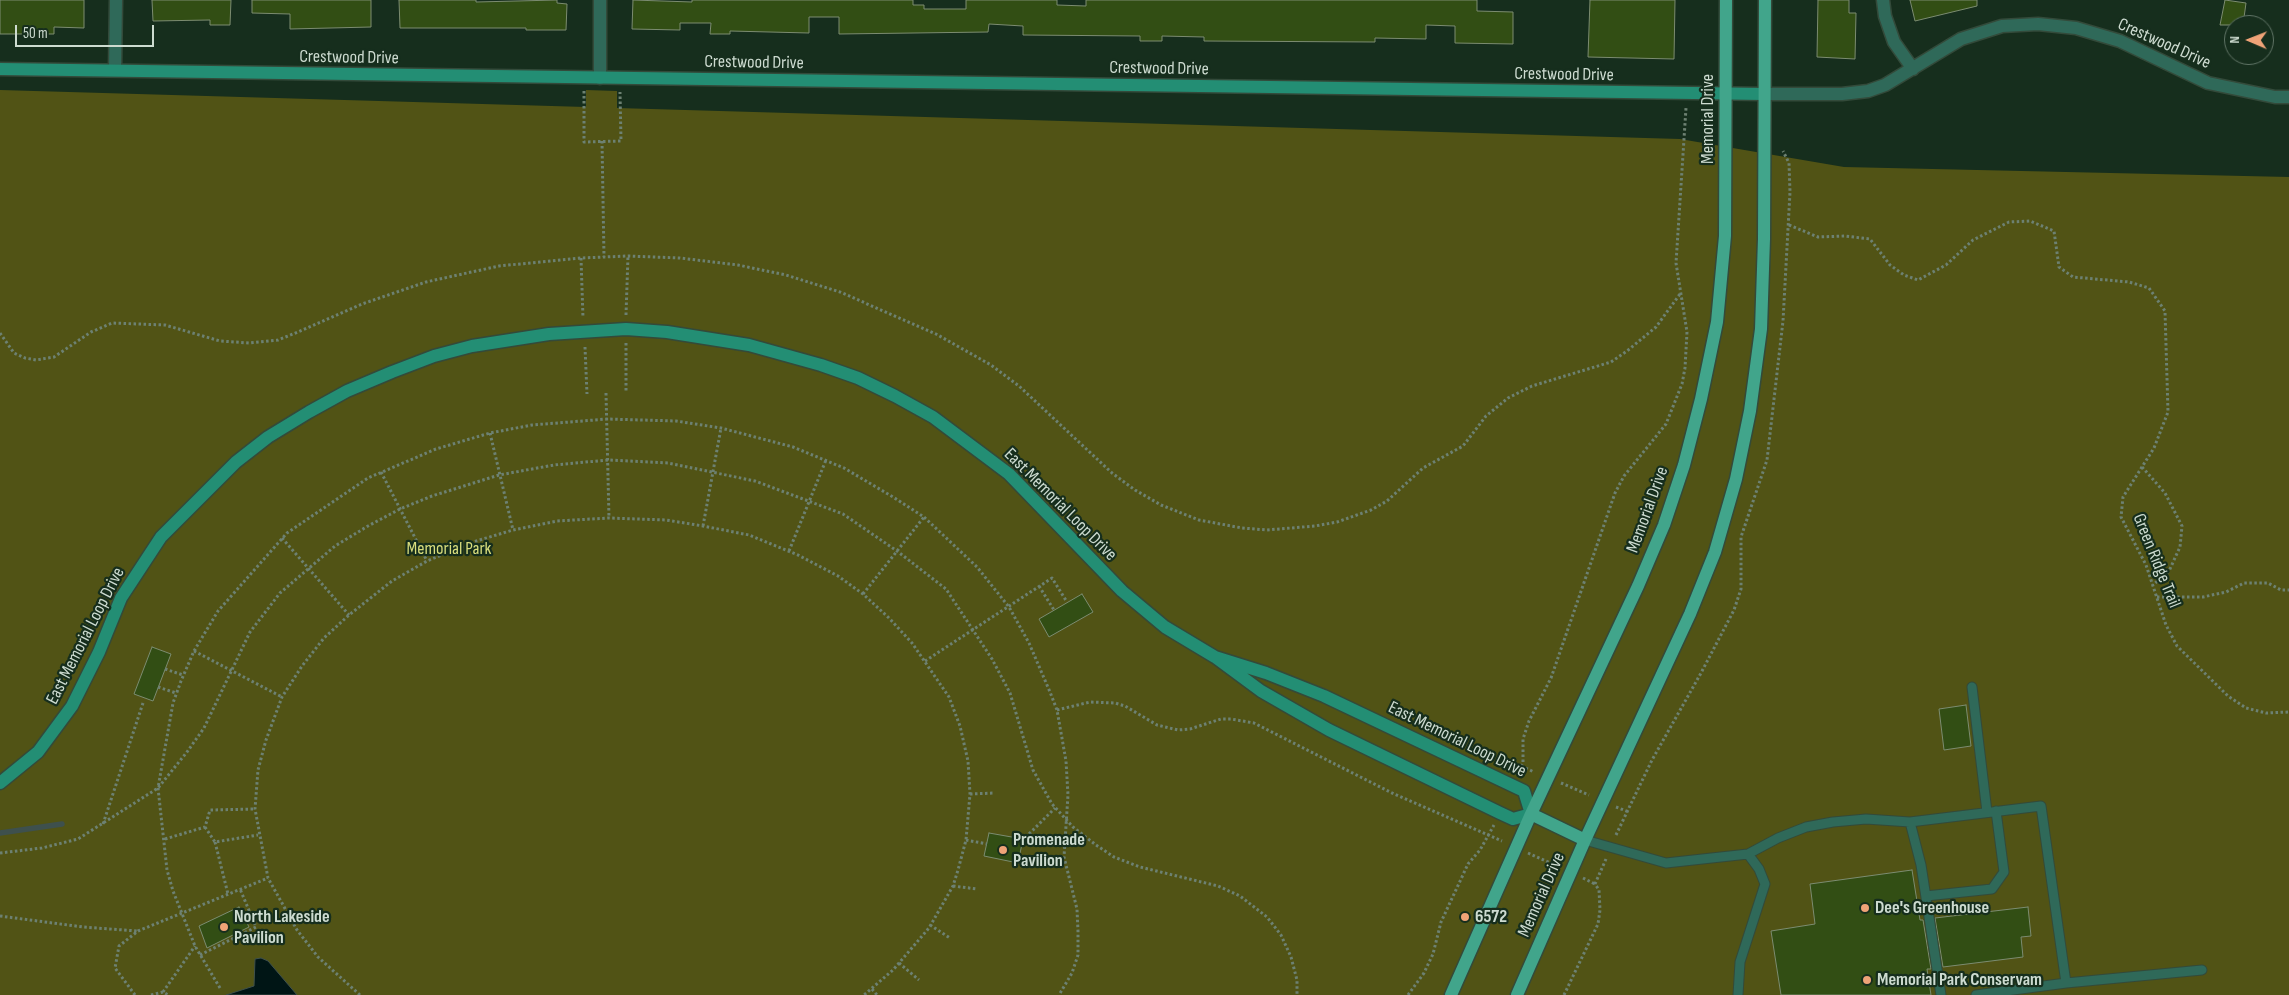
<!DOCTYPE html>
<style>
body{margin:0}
#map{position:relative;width:2289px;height:995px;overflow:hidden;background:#162e1d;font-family:"Sofia Sans Condensed",sans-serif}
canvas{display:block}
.north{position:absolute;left:2224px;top:15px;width:50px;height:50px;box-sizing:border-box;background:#162e1d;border:1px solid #5f7365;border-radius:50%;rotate:271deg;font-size:14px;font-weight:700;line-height:20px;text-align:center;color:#cddbd0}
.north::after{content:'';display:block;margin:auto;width:18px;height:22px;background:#efa377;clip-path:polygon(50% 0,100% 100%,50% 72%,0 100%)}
.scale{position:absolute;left:15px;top:25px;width:139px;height:22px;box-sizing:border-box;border:2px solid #cddbd0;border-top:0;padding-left:6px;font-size:15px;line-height:18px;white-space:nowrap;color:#cddbd0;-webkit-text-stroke:4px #162e1d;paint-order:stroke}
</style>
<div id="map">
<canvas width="2289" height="995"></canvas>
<div class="north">N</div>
<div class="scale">50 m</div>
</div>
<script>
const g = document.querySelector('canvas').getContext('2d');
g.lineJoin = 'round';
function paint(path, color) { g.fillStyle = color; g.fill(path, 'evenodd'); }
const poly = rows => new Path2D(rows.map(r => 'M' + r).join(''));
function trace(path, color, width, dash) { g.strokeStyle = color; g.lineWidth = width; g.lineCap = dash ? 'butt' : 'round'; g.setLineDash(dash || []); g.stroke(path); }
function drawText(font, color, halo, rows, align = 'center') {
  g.font = font + ' "Sofia Sans Condensed",sans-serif'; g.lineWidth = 4.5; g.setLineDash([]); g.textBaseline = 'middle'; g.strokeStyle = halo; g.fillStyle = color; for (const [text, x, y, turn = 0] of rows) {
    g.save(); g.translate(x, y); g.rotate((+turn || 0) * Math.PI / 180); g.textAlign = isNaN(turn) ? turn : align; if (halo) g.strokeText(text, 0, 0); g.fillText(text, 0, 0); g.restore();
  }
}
paint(poly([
 [0,90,586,107,586,90,617,91,617,108,1680,139,1844,167,2289,177,2289,995,0,995]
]), '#515315');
const water = poly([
 [261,958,268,961,297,995,226,995,254,986,255,959,261,958]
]);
paint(water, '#001515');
trace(water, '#3e504d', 1);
trace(poly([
 [0,833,62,824]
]), '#3e504d', 5.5);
const building = poly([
 [0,0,84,0,84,28,54,27,54,34,0,34,0,0],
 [152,0,231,0,230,25,210,25,210,20,153,21,152,0],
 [252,0,371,0,371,27,290,29,290,14,252,13,252,0],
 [399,0,476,0,476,2,557,0,557,3,567,4,566,30,526,30,526,28,400,28,399,0],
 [633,0,692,2,692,0,913,0,913,5,924,5,924,9,966,9,966,0,1057,0,1057,5,1086,6,1086,0,1477,0,1477,11,1513,12,1513,44,1455,43,1455,26,1426,25,1426,39,1375,38,1375,42,1204,41,1204,37,1162,36,1162,41,1140,41,1140,36,1023,35,1023,26,989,24,988,32,839,34,839,17,809,17,809,33,730,31,730,34,710,34,711,23,680,23,680,30,632,29,633,0],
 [1590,0,1675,0,1674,59,1588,57,1590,0],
 [1818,0,1849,0,1849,13,1856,13,1855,59,1817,57,1818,0],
 [1910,0,1977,0,1977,6,1915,21,1910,0],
 [2225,0,2246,3,2243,25,2220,25,2225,0],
 [1082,594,1093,612,1049,637,1039,619,1082,594],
 [152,647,171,654,153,701,134,694,152,647],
 [1966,705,1971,746,1944,750,1939,709,1966,705],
 [989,833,1023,839,1018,863,984,856,989,833],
 [1912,870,1920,920,1923,920,1931,969,1927,969,1931,995,1781,995,1771,931,1815,924,1810,884,1912,870],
 [239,907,249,927,207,948,199,926,239,907],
 [2028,907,2031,936,2021,937,2023,957,1943,967,1935,918,2028,907]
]);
paint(building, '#324e14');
trace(building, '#7c8c71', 1);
const lane = poly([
 [1972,687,1987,812],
 [1910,822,1921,865,1941,995],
 [1585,840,1666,863,1748,854,1778,838,1806,827,1833,822,1866,819,1910,822,2041,806,2066,983],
 [1926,896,1992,889,2004,872,1996,811],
 [1738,995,1740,962,1765,884,1759,869,1748,854],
 [1976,995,2066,983,2202,970]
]);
const street = poly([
 [600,0,600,78],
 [1883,0,1885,16,1894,42,1913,69],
 [115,70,116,0],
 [1764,94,1842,94,1868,91,1885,85,1961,39,2002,26,2038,24,2076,28,2120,41,2208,83,2275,97,2289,97]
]);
const secondary = poly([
 [0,69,1764,94],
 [0,783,38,752,72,706,99,652,121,598,161,537,236,462,268,437,309,412,347,391,392,372,434,356,472,346,549,334,626,329,667,332,749,345,821,365,858,378,895,396,933,417,1009,474,1122,591,1165,627,1215,657,1261,691,1329,730,1500,813,1513,819,1531,814,1524,791,1324,696,1266,673,1215,657]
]);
const primary = poly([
 [1531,814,1585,840],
 [1451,995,1531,814,1638,586,1664,525,1684,465,1701,399,1717,322,1725,236,1726,0],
 [1517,995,1585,840,1690,614,1715,552,1736,479,1750,411,1761,329,1764,239,1765,0]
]);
trace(lane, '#334a3a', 11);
trace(street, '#334a3a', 15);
trace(secondary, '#334a3a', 15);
trace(primary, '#334a3a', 15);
trace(poly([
 [584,91,584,142,621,141,620,92],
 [602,141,604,257],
 [1789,225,1818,237,1845,236,1870,239,1890,265,1904,275,1918,280,1946,265,1973,240,2009,222,2030,221,2054,231,2059,267,2073,277,2129,282,2149,288,2165,311,2168,412,2154,448,2123,497,2121,517,2146,565,2166,625,2177,646,2228,696,2246,708,2266,713,2289,712],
 [581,258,583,318],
 [626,315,628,256],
 [0,333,14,353,25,358,36,360,54,357,91,332,112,323,165,325,220,341,249,343,278,340,293,334,362,304,426,282,499,266,581,258,628,256,680,258,738,265,786,275,840,292,936,334,991,365,1019,386,1112,473,1135,490,1161,505,1199,520,1242,528,1267,530,1315,526,1337,522,1371,510,1387,501,1423,468,1463,446,1486,416,1508,398,1532,386,1611,362,1627,351,1656,327,1680,294],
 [626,343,626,393],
 [585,347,587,394],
 [606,393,609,518],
 [490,433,513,530],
 [2142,467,2165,493,2182,526,2180,547,2169,571,2153,585],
 [381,472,427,561],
 [703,526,721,428],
 [282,538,349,615],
 [789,551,826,460],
 [1039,586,1054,610],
 [863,594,924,517],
 [2157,597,2203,597,2226,592,2244,583,2268,583,2281,590,2289,590],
 [194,651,282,697],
 [925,661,1052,578,1067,602],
 [165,669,183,675],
 [158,687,176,693],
 [1057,710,1090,702,1115,703,1125,706,1157,725,1178,730,1190,729,1221,719,1231,719,1254,723,1394,794,1502,841],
 [1521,766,1534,772],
 [1519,771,1523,763,1523,739,1529,721,1551,678,1615,493,1624,476,1666,424,1682,384,1685,368,1687,332,1676,263,1686,108],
 [1561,783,1589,795],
 [970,794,995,793],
 [1616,807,1629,812],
 [103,824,143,703],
 [205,827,215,842,258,835],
 [1616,835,1652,760,1701,673,1734,610,1741,589,1741,537,1767,460,1783,321,1790,192,1789,163,1783,151],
 [165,839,205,827,210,810,255,809],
 [966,840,987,844],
 [1022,841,1055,808],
 [215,842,228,894],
 [0,853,42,848,78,839,158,788,187,752,204,728,250,632,280,593,335,546,368,526,400,509,432,496,499,475,554,465,608,460,668,463,755,481,843,514,897,551,946,589,992,659,1010,693,1033,770,1052,804,1073,827,1096,845,1114,857,1140,867,1218,886,1240,896,1267,917,1281,935,1291,957,1297,980,1297,995],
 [1528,853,1557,866],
 [1583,878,1595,884],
 [953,886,977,889],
 [0,916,83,927,137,931],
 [930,925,950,938],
 [200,955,256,927,240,889],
 [899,963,919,980],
 [220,988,195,946,173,891,167,870,158,788,173,703,181,681,194,651,218,611,287,533,368,478,436,449,490,433,532,425,607,419,676,421,721,428,793,447,844,468,893,497,924,517,977,567,1009,607,1029,643,1050,692,1057,710,1066,761,1068,795,1064,857,1077,909,1078,931,1078,955,1072,973,1059,995],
 [872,989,877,995],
 [163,992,195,946],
 [135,995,115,968,119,946,138,931,268,878],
 [151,995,163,992,168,995],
 [360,995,318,957,297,930,268,878,255,809,258,770,266,740,282,697,302,666,324,638,349,615,392,581,427,561,473,542,513,530,557,521,609,518,666,520,703,526,749,535,798,555,838,576,863,594,889,618,912,643,949,697,960,726,968,761,970,794,966,840,958,870,953,886,929,928,893,970,864,995],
 [1408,995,1424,973,1433,954,1441,922,1468,864,1480,850,1494,825],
 [1564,995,1598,924,1600,910,1599,890,1595,884,1606,859]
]), '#6d8172', 3, [2.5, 2.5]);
trace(lane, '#2f6959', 9);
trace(street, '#2f6959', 12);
trace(secondary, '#238e74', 12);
trace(primary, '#41a58b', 12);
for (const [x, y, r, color] of [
 [1003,850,5,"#efa377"],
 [1865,908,5,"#efa377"],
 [1465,917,5,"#efa377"],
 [224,927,5,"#efa377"],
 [1867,980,5,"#efa377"]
]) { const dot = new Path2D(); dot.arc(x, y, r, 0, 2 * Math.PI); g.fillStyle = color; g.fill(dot); trace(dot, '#162e1d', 2); }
drawText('18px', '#cddbd0', '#162e1d', [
 ["Crestwood Drive",2164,44,24],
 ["Crestwood Drive",349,58,1],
 ["Crestwood Drive",754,63,1],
 ["Crestwood Drive",1159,69,1],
 ["Crestwood Drive",1564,75,1],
 ["Memorial Drive",1708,119,-90],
 ["East Memorial Loop Drive",1060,505,45],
 ["Memorial Drive",1648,510,-70],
 ["Green Ridge Trail",2156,561,68],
 ["East Memorial Loop Drive",86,636,-63],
 ["East Memorial Loop Drive",1457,740,26],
 ["Memorial Drive",1542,895,-66]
]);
drawText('18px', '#d8dd7d', '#162e1d', [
 ["Memorial Park",449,549]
]);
drawText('bold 18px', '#cddbd0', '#162e1d', [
 ["Promenade",1013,840],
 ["Pavilion",1013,861],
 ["Dee's Greenhouse",1875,908],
 ["North Lakeside",234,917],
 ["Pavilion",234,938],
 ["6572",1475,917],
 ["Memorial Park Conservam",1877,980]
], 'left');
</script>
